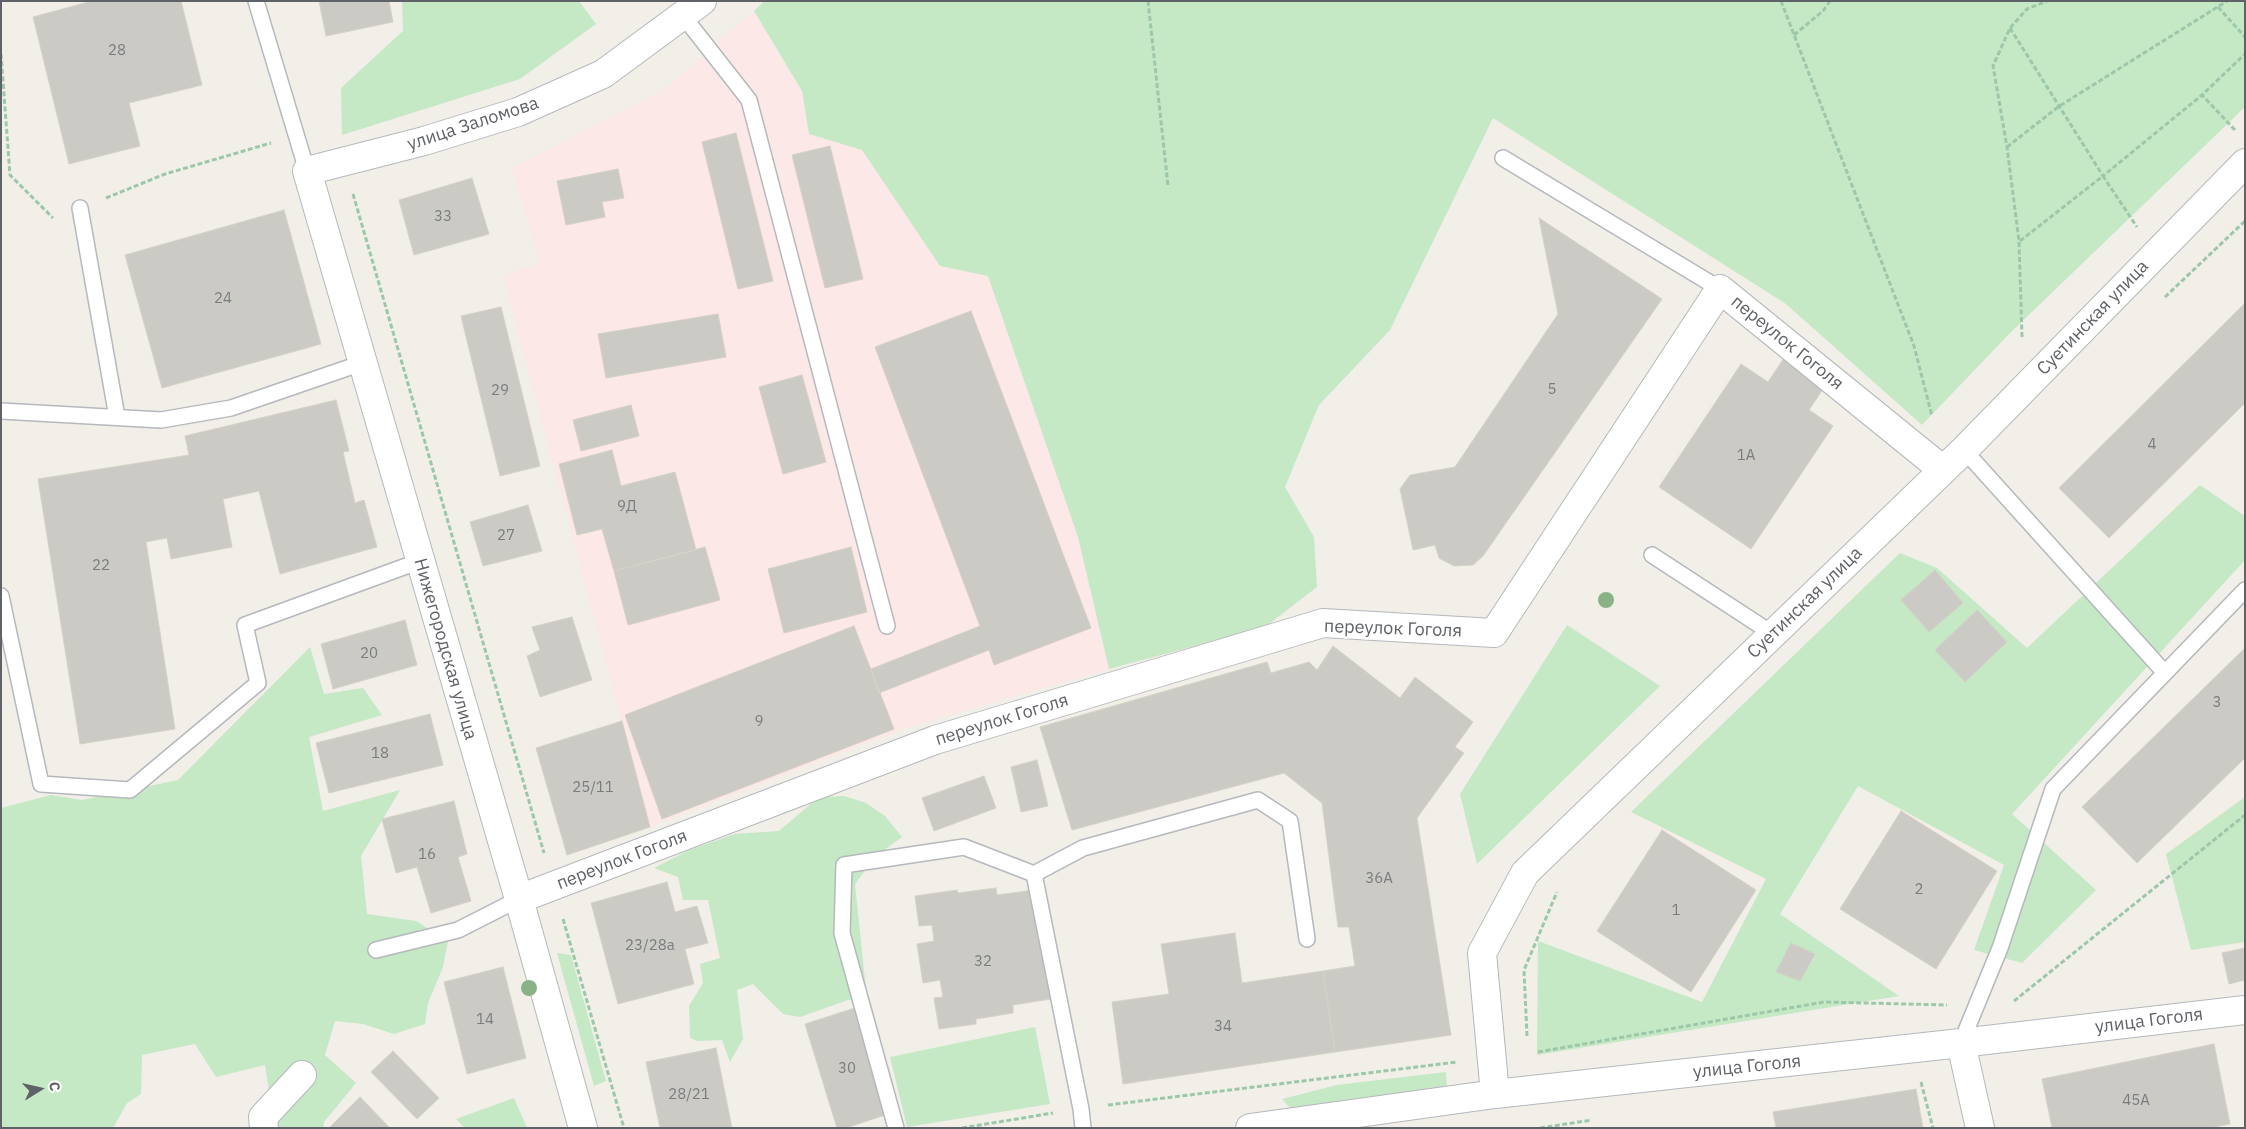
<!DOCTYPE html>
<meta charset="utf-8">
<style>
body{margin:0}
#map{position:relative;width:2246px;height:1129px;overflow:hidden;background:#f1efe8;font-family:"IBM Plex Sans",sans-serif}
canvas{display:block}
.frame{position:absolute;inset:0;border:2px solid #5f6368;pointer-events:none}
.north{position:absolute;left:15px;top:1064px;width:50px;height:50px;-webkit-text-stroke:4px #fff;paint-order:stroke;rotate:80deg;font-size:14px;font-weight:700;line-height:20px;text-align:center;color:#5f6368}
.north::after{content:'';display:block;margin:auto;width:18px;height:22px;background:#5f6368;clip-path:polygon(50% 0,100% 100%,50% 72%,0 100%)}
</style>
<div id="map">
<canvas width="2246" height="1129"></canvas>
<div class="frame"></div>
<div class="north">С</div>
</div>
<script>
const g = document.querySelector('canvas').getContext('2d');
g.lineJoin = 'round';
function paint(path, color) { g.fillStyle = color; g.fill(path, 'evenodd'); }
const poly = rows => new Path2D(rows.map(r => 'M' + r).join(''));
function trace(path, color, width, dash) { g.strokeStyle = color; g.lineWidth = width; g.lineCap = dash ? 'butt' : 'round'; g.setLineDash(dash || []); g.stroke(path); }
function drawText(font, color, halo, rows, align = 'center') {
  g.font = font + ' "IBM Plex Sans",sans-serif'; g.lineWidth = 5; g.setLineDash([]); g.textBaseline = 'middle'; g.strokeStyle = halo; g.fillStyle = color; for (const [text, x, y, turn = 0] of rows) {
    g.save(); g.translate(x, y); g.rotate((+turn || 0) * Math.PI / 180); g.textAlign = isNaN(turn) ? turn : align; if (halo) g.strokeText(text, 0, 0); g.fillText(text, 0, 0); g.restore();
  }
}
paint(poly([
 [754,11,802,91,809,134,862,150,940,266,988,276,1078,537,1109,669,903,729,650,827,503,275,540,263,512,168,665,89]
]), '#fce8e6');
paint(poly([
 [402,1,579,1,596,24,520,79,342,135,341,88,403,31],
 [764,1,2245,1,2245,107,2009,334,1922,425,1786,304,1493,118,1390,330,1319,405,1285,487,1314,537,1317,587,1265,627,1109,669,1078,537,988,276,940,266,862,150,809,134,802,91,754,11],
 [2200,485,2245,516,2245,560,2012,814,2096,890,2022,963,1974,950,2004,865,1858,786,1780,914,1899,996,1537,1055,1538,941,1702,1002,1766,879,1631,812,1900,553,1937,568,2027,648],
 [1567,625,1660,686,1477,864,1460,794],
 [310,647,324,694,363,688,382,715,309,737,323,811,400,790,361,856,367,914,416,921,448,941,443,967,428,1003,425,1024,394,1034,363,1024,335,1021,325,1055,356,1083,324,1122,323,1128,275,1128,265,1065,216,1077,195,1044,142,1055,141,1094,127,1103,113,1128,1,1128,1,808,51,795,82,800,178,780],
 [844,796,866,803,885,816,902,837,876,856,855,884,867,1000,848,1000,800,1017,783,1014,753,984,737,990,743,1039,730,1062,722,1040,698,1041,690,1038,689,1006,703,983,700,964,720,958,708,900,683,900,678,877,654,868,687,851,735,834,779,831,819,797],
 [2245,797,2245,942,2191,950,2166,854],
 [557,953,571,955,606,1081,594,1086],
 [1035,1027,1050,1104,907,1127,890,1057],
 [1446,1072,1447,1090,1293,1111,1282,1099,1337,1085],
 [514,1098,527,1128,465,1128,456,1119]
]), '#c5e8c5');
const building = poly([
 [92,1,181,1,202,85,129,103,140,146,69,164,33,17,92,1],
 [319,1,389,1,393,22,326,36,319,1],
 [736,133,773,281,738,289,702,142,736,133],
 [830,146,863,279,825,288,792,155,830,146],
 [618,169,624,198,602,202,605,217,566,225,557,181,618,169],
 [472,178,489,234,414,255,399,200,472,178],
 [284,210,321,344,162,388,125,255,284,210],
 [1539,218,1662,299,1483,556,1473,565,1454,566,1439,558,1435,545,1413,550,1400,489,1410,475,1455,467,1558,314,1539,218],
 [2245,303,2245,403,2109,538,2059,488,2245,303],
 [501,307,540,466,500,476,461,316,501,307],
 [971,311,1091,628,994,665,989,650,879,693,871,669,980,626,875,347,971,311],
 [718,314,726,357,606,378,598,334,718,314],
 [1784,358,1825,386,1809,410,1833,426,1751,549,1659,487,1741,364,1768,382,1784,358],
 [802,375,826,462,783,474,759,387,802,375],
 [336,400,349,451,343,452,355,503,364,500,377,547,280,574,259,491,223,499,232,547,171,559,167,538,146,542,175,729,80,744,38,479,189,455,185,436,336,400],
 [631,405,639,436,581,451,573,420,631,405],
 [612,450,621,486,675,472,696,550,614,571,602,529,577,535,559,464,612,450],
 [528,505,542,551,483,566,470,522,528,505],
 [705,547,720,600,628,625,614,571,705,547],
 [851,547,867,612,784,633,768,569,851,547],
 [1935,570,1963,603,1929,632,1901,600,1935,570],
 [1977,610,2007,642,1965,682,1935,650,1977,610],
 [572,617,592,680,540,697,527,656,540,650,532,627,572,617],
 [405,620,417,665,333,689,321,644,405,620],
 [854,626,894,729,662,819,625,715,854,626],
 [1333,646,1400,698,1415,677,1473,722,1455,747,1464,753,1417,818,1451,1035,1335,1052,1323,971,1355,966,1349,927,1338,927,1322,803,1284,773,1072,830,1040,727,1267,662,1271,673,1309,662,1317,670,1333,646],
 [2245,648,2245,758,2137,863,2082,807,2245,648],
 [430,714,443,765,329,793,316,743,430,714],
 [622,721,650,827,567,855,536,748,622,721],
 [1037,760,1048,806,1021,812,1011,767,1037,760],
 [984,776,996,808,934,831,922,798,984,776],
 [454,801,467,854,458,857,471,901,431,913,417,867,396,873,382,819,454,801],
 [1901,811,1997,871,1936,969,1840,909,1901,811],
 [1662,830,1756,890,1691,992,1597,931,1662,830],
 [667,882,675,912,697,906,708,943,685,949,694,984,618,1004,591,903,667,882],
 [996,888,997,895,1034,890,1051,999,1013,1005,1013,1013,976,1019,976,1024,939,1029,934,998,943,997,940,980,923,983,917,944,934,941,932,925,919,926,915,896,957,890,958,893,996,888],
 [1235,933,1242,983,1323,971,1335,1052,1123,1084,1112,1002,1169,994,1161,944,1235,933],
 [1791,943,1815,954,1800,981,1776,972,1791,943],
 [2245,948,2245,980,2229,984,2222,953,2245,948],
 [503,967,526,1058,467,1074,444,982,503,967],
 [855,1008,888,1114,846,1128,837,1128,805,1024,855,1008],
 [2214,1044,2230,1124,2210,1128,2052,1128,2042,1079,2214,1044],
 [716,1048,732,1128,660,1128,646,1062,716,1048],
 [393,1051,439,1098,417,1119,371,1072,393,1051],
 [1916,1089,1923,1128,1776,1128,1773,1112,1916,1089],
 [360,1097,390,1128,329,1128,360,1097]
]);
paint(building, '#cccac5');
trace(building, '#d6d1c6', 1);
const service = poly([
 [256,1,307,171],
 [684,17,749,100,887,626],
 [1503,158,1720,289],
 [80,208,117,417],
 [1,411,161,420,231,408,362,363],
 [1964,450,2165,673],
 [1652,555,1773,634],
 [1,596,41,784,130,790,258,683,245,625,420,561],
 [376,950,458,930,519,899],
 [1961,1043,2000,948,2053,789,2245,590],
 [896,1128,842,933,844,865,964,847,1034,874],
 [1083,1128,1081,1109,1034,874,1083,848,1258,800,1290,821,1307,939]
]);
const minor = poly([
 [519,899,935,740,1323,623,1494,633,1720,289,1943,470],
 [1961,1043,1980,1128],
 [1495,1094,1482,953,1525,873,1964,450,2245,163],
 [264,1128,263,1117,302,1075],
 [583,1128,519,899,307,171,424,141,518,112,603,74,702,1],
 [1250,1128,1495,1094,1961,1043,2245,1010]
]);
trace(service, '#b5b8bc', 18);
trace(minor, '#b5b8bc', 30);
trace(poly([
 [1148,1,1168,186],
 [1781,1,1914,346,1932,416],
 [2218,7,2245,37],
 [2010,28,2103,176,2202,95],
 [1794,35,1823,11,1830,1],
 [1,54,10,175,53,218],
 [2235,130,2202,95,2245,54],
 [2007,147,2058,107,2227,1],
 [353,194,544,853],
 [106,198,165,174,271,143],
 [2020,241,2103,176,2137,227],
 [2165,297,2245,221],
 [2022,337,2019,241,2007,147,1993,66,2010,28,2027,9,2047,1],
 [563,919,624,1128],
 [2014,1001,2245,815],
 [1527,1036,1524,970,1557,892],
 [1538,1052,1824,1002,1947,1005],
 [1921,1082,1933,1128],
 [1108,1105,1457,1062],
 [962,1128,1053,1113],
 [1540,1128,1592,1120]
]), '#9cc7a9', 3, [5, 2.5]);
trace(service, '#fff', 15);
trace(minor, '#fff', 28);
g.fillStyle = '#89b387';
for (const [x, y] of [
 [1606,600],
 [529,988]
]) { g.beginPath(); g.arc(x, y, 8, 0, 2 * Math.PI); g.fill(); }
drawText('15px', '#7a7d7f', null, [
 ["28",117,51],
 ["33",443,217],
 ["24",223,299],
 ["5",1552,390],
 ["29",500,391],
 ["4",2152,445],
 ["1А",1746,456],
 ["9Д",627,507],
 ["27",506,536],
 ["22",101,566],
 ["20",369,654],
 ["3",2217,703],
 ["9",759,722],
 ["18",380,754],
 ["25/11",593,788],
 ["16",427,855],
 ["36А",1379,879],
 ["2",1919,890],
 ["1",1676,911],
 ["23/28а",650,946],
 ["32",983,962],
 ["14",485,1020],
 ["34",1223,1027],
 ["30",847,1069],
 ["28/21",689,1095],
 ["45А",2136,1101]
]);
drawText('18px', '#5f6368', '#fff', [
 ["улица Заломова",473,124,-18],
 ["Суетинская улица",2093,318,-46],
 ["переулок Гоголя",1787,343,39],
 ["Суетинская улица",1805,603,-44],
 ["переулок Гоголя",1393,629,2],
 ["Нижегородская улица",445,649,74],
 ["переулок Гоголя",1002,720,-17],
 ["переулок Гоголя",622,860,-21],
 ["улица Гоголя",2149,1021,-7],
 ["улица Гоголя",1747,1067,-6]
]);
</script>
